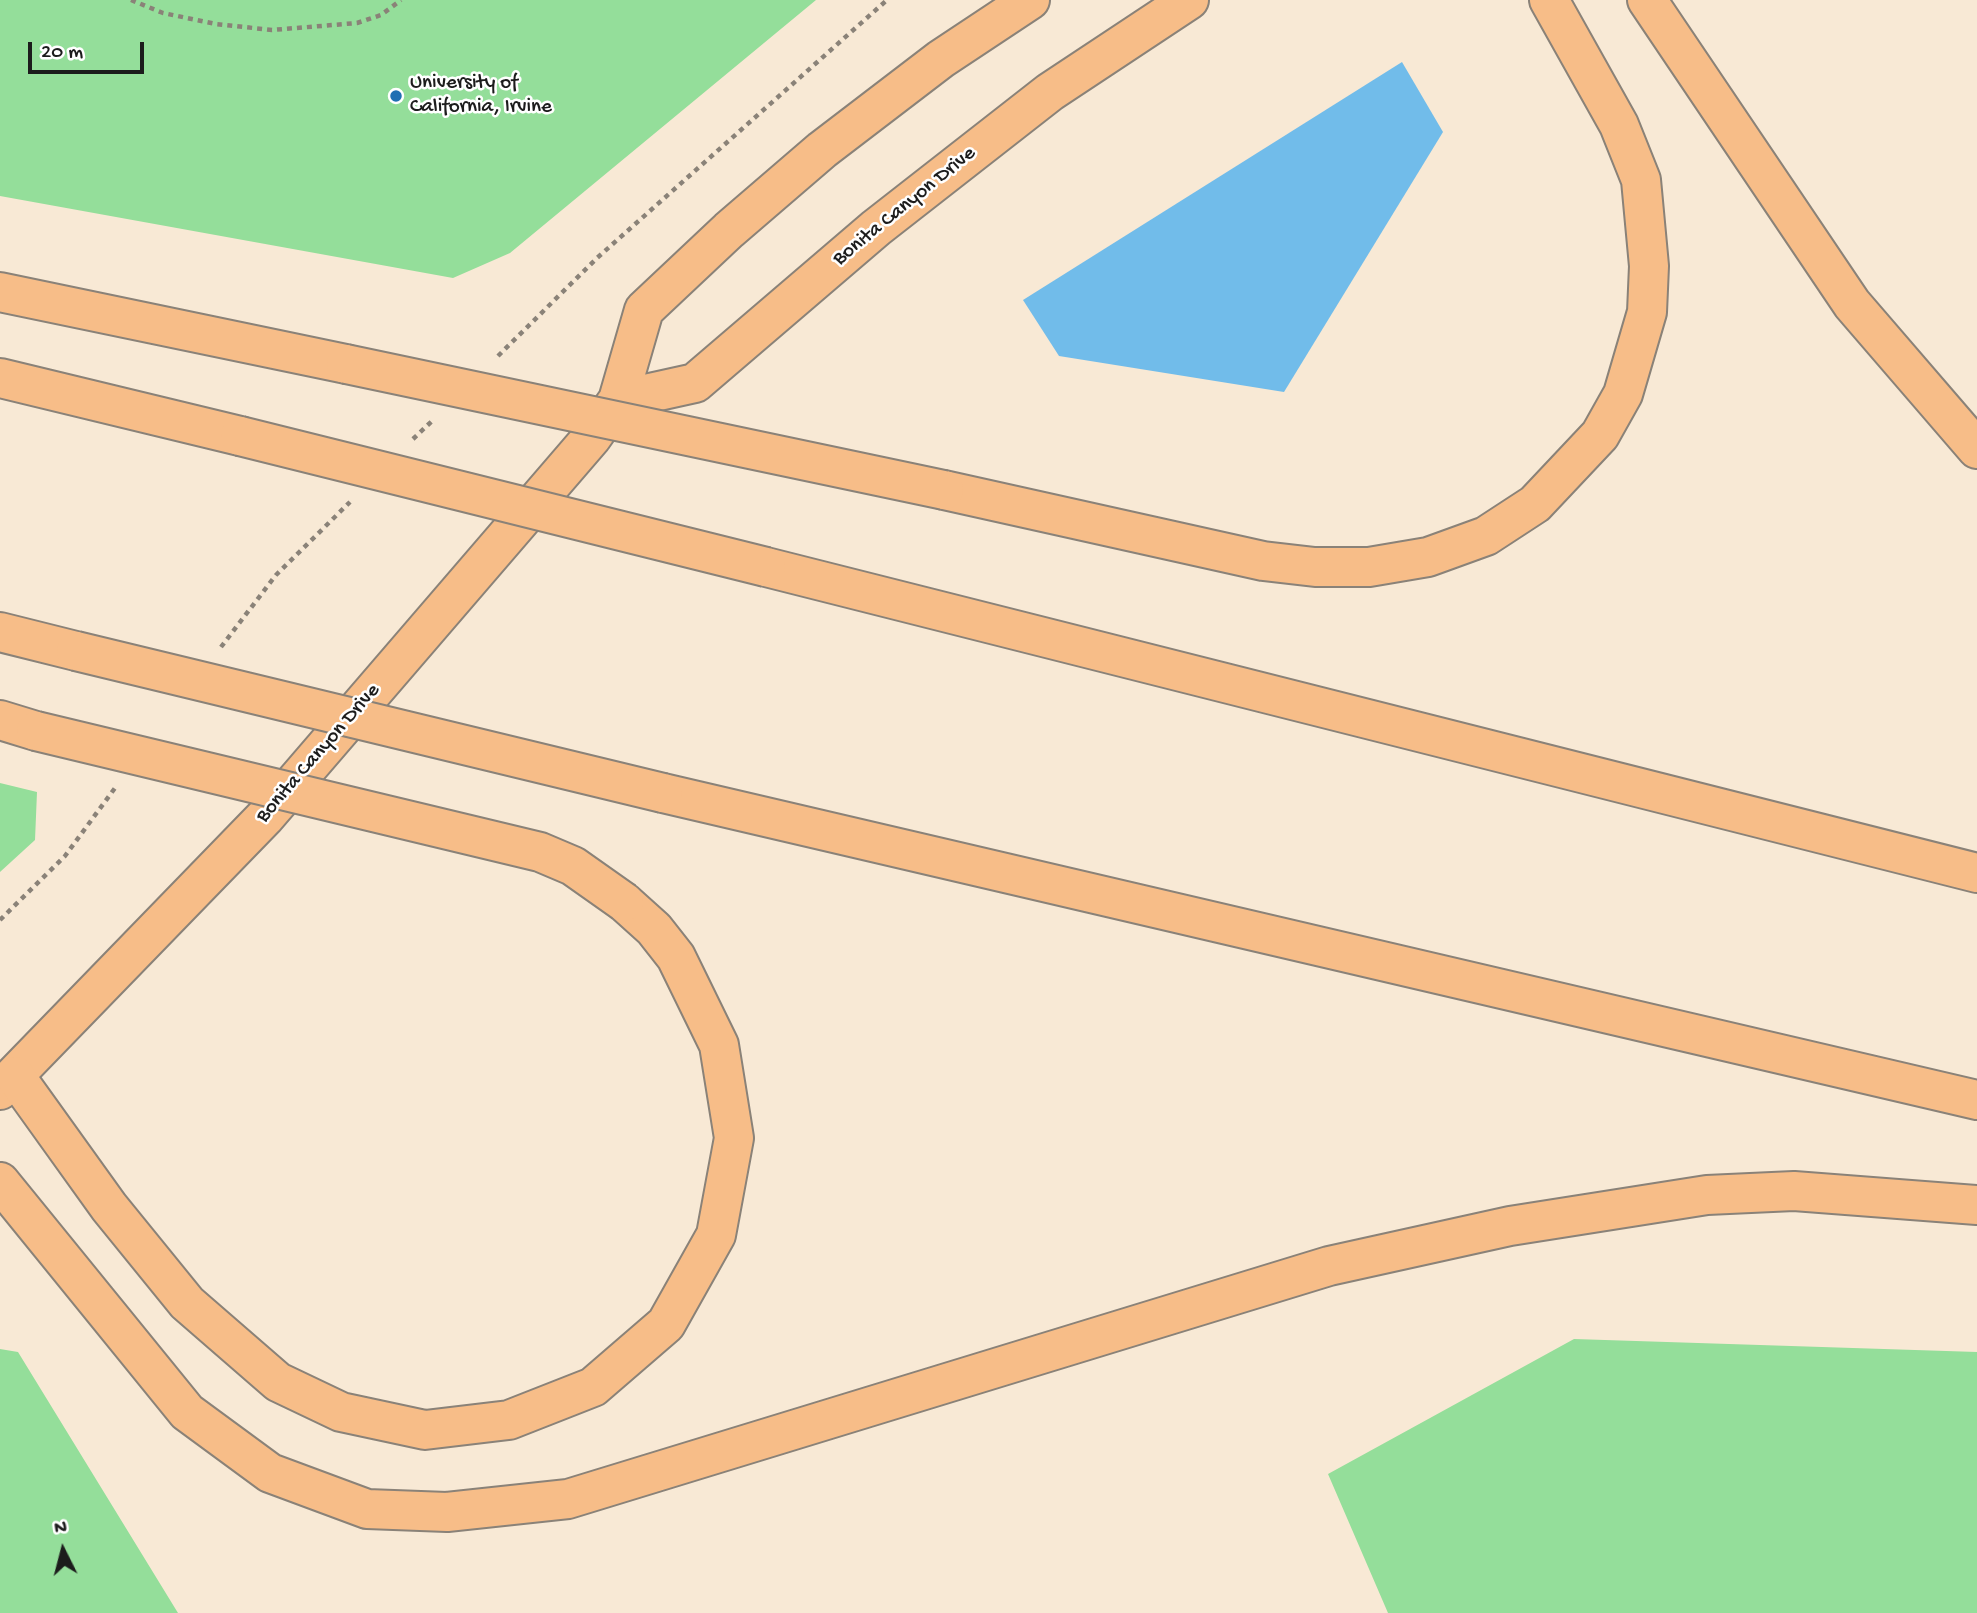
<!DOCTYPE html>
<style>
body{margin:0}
#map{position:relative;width:1977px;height:1613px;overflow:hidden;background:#f8e9d5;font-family:"Gochi Hand",sans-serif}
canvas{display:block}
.north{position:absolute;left:28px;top:1515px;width:70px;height:70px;-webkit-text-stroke:5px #fff;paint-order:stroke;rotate:354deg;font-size:19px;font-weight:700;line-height:28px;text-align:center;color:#1c1c1c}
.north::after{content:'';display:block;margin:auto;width:24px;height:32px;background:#1c1c1c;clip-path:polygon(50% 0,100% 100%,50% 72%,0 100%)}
.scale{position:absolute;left:28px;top:42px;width:116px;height:32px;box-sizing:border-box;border:4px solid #1c1c1c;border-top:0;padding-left:9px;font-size:21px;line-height:24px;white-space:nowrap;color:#1c1c1c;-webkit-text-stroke:5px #fff;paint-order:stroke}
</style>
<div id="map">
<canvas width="1977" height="1613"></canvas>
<div class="north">N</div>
<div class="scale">20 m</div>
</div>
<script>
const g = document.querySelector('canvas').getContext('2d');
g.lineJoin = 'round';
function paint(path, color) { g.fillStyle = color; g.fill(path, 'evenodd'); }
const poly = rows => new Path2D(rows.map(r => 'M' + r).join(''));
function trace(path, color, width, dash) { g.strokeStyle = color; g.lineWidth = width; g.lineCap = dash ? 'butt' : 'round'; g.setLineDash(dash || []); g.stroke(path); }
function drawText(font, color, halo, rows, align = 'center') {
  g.font = font + ' "Gochi Hand",sans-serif'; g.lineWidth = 5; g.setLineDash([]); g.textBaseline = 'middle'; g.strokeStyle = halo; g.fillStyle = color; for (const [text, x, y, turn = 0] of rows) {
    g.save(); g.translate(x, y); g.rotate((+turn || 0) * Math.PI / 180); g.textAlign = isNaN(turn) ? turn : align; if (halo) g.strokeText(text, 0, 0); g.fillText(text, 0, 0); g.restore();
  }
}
paint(poly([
 [0,0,816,0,510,253,453,278,0,196],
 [0,783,37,792,35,840,0,872],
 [1574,1339,1977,1352,1977,1613,1388,1613,1328,1474],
 [0,1349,18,1352,178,1613,0,1613]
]), '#94de9a');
paint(poly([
 [1402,62,1443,132,1284,392,1059,356,1023,300]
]), '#71bcea');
const major = poly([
 [618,400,695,383,876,228,1050,92,1189,0],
 [0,1090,265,817,592,437,618,400,644,310,729,230,822,150,941,59,1030,0]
]);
const highway = poly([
 [1647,0,1852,304,1977,449],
 [0,292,346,364],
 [0,378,240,436],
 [944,490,1263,561,1315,567,1369,567,1428,557,1486,536,1535,504,1600,435,1623,394,1647,312,1649,266,1641,180,1619,125,1549,0],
 [766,567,1977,873],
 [0,632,76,651],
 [0,720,36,731],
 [663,793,1977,1100],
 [15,1076,109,1207,187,1303,278,1382,341,1412,425,1430,509,1420,593,1387,666,1324,716,1235,734,1138,719,1045,676,957,654,929,624,902],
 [0,1182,187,1412,270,1473,367,1509,447,1512,568,1499,1329,1266,1510,1226,1707,1195,1794,1191,1977,1205]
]);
trace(major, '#8a8278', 42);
trace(highway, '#8a8278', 42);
trace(poly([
 [131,0,163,13,216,24,272,30,357,23,381,15,401,0],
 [498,356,597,258,887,0],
 [413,439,432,421],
 [221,647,276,575,350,502],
 [0,920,65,856,115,788]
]), '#8a8278', 4.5, [5, 5]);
trace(major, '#f7bd88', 38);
trace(highway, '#f7bd88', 38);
const highwayBridge = poly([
 [346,364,944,490],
 [240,436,766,567],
 [76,651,663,793],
 [36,731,540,852,573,866,624,902]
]);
trace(highwayBridge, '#8a8278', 42, []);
trace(highwayBridge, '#f7bd88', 38);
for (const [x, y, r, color] of [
 [396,96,7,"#1f6fb2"]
]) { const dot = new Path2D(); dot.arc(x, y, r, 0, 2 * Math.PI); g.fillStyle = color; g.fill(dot); trace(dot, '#fff', 2.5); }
drawText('21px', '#1c1c1c', '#fff', [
 ["University of",410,84],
 ["California, Irvine",410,108]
], 'left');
drawText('21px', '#1c1c1c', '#fff', [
 ["Bonita Canyon Drive",905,207,-39],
 ["Bonita Canyon Drive",319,754,-49]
]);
</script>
